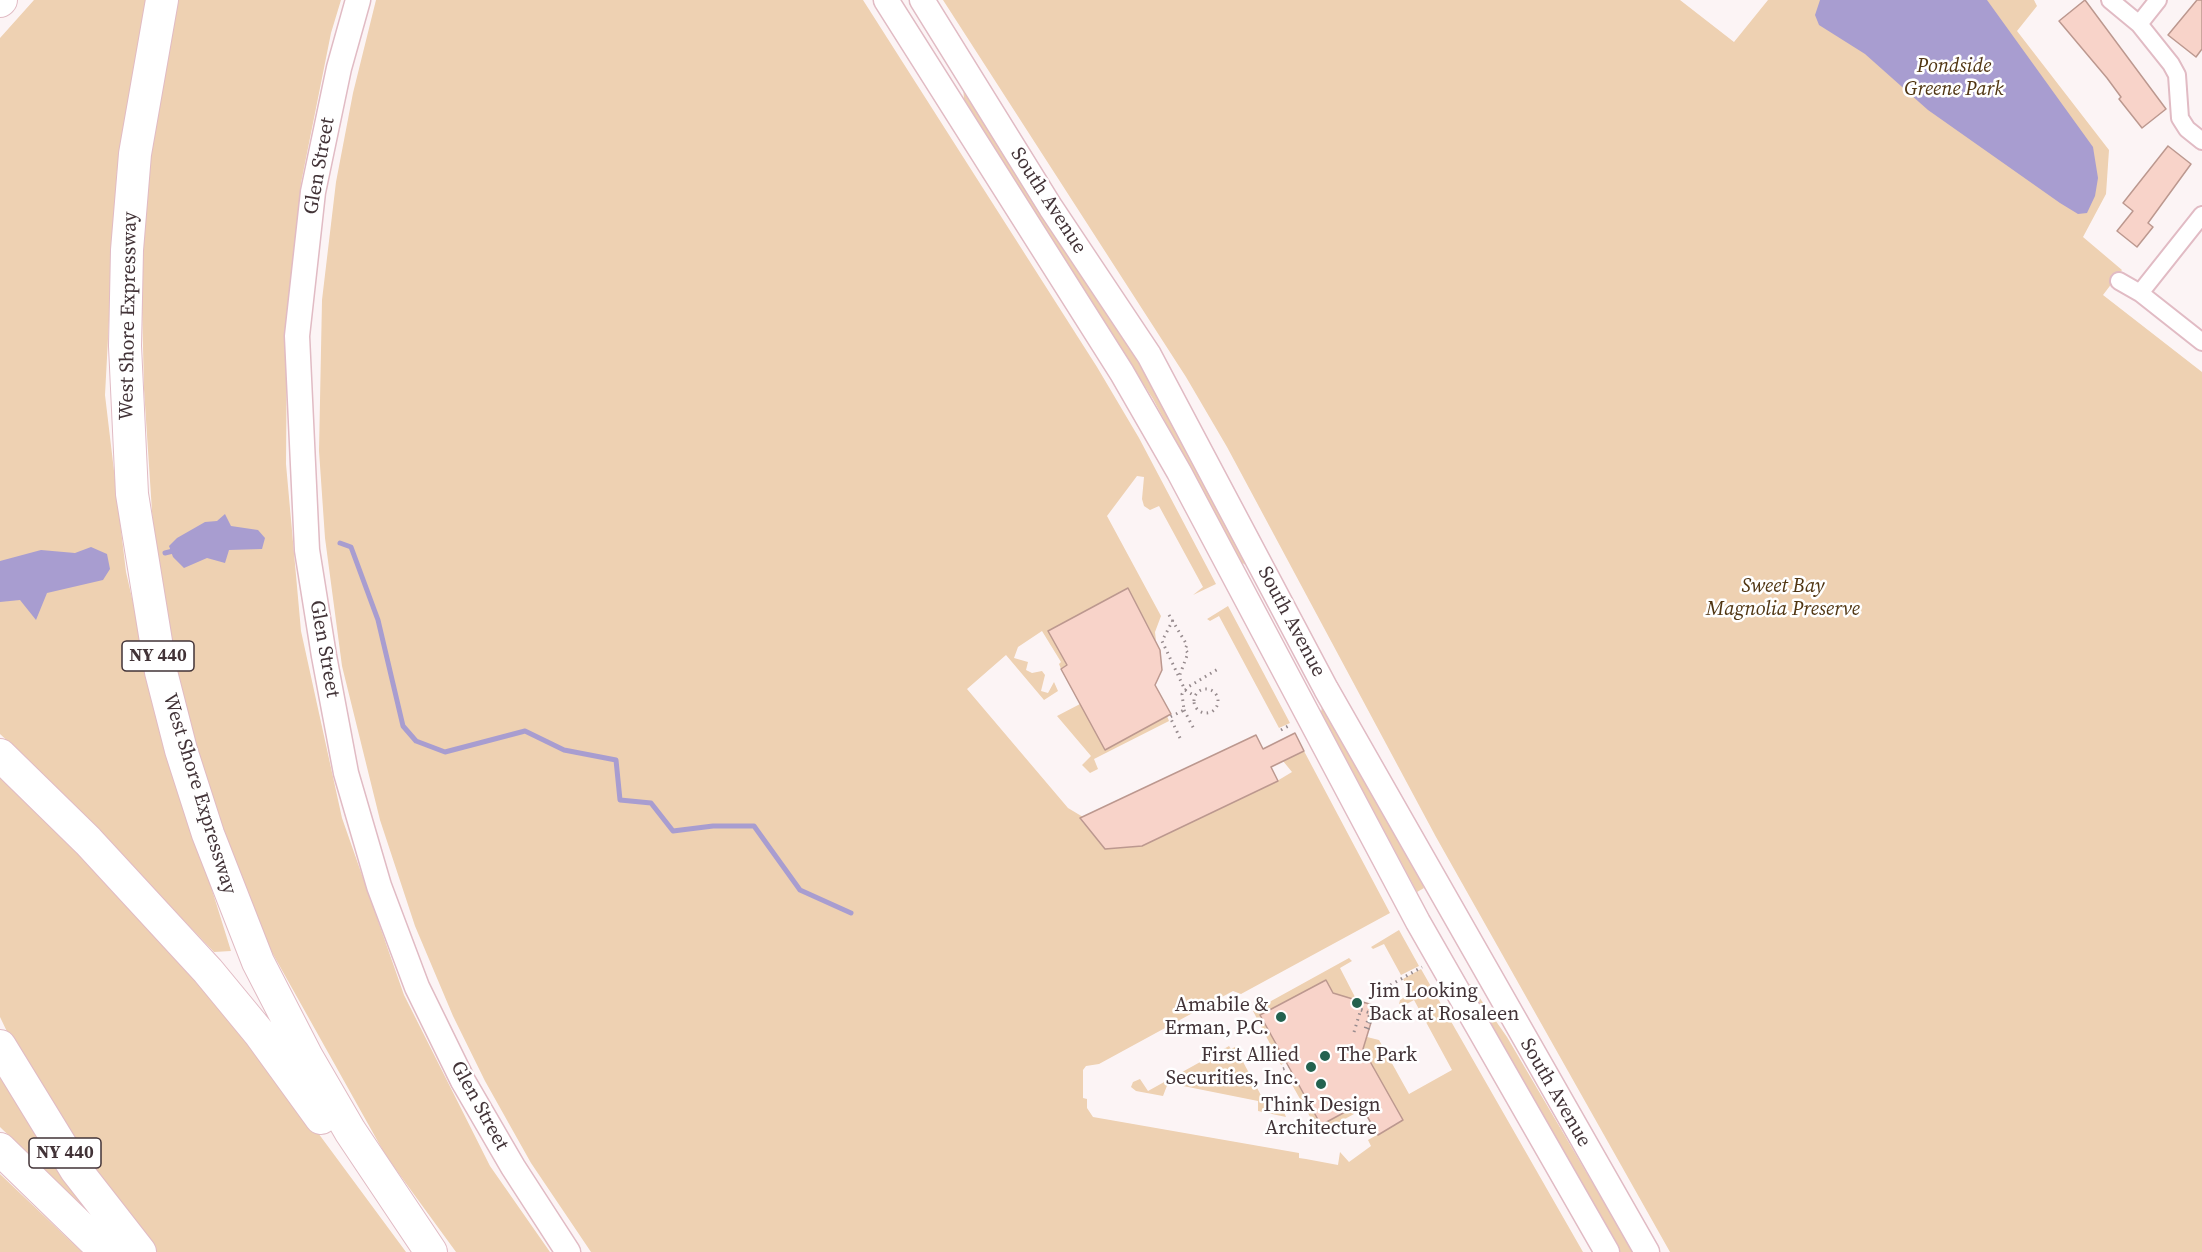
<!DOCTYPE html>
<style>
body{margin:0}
canvas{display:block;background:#fcf4f5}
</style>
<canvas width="2202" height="1252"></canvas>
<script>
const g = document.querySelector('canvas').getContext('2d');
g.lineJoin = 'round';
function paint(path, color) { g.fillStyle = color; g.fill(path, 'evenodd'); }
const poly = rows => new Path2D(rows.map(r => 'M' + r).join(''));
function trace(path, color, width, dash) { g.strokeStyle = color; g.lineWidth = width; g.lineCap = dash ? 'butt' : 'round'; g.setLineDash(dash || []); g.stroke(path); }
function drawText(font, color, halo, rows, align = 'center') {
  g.font = font + ' "Source Serif 4",serif'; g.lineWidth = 5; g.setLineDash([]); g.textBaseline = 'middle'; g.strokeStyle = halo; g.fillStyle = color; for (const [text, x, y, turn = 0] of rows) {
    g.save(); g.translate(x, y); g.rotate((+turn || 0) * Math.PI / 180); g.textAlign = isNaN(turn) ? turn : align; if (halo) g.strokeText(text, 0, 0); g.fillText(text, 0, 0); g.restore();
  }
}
paint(poly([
 [34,0,152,0,117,170,105,395,126,572,162,729,231,951,214,952,48,779,0,734,0,38],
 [177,0,341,0,331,33,301,183,287,327,286,464,301,631,342,818,404,995,490,1166,550,1252,456,1252,386,1156,250,913,195,761,157,588,144,389,140,221,158,83],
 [376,0,863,0,1097,367,1139,438,1216,584,1193,595,1203,587,1159,506,1150,510,1144,506,1142,499,1144,477,1137,476,1107,516,1161,616,1155,632,1156,641,1128,588,1049,631,1067,665,1061,669,1059,664,1061,662,1042,631,1018,647,1014,658,1028,662,1026,670,1032,673,1042,671,1045,675,1041,691,1048,693,1054,682,1058,691,1044,700,1006,655,967,689,1068,808,1083,817,1080,819,1105,849,1142,846,1272,784,1292,772,1283,761,1304,751,1390,913,1241,994,1233,991,1099,1064,1086,1066,1083,1070,1083,1098,1087,1099,1087,1108,1093,1117,1299,1153,1299,1158,1306,1159,1338,1165,1340,1152,1349,1162,1371,1146,1368,1140,1403,1120,1363,1049,1367,1037,1379,1040,1409,1094,1452,1070,1414,1000,1403,1006,1399,1004,1400,1000,1411,993,1403,979,1421,969,1583,1252,591,1252,531,1163,485,1081,453,1016,415,926,380,820,342,666,325,538,319,451,322,300,336,182,353,93],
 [943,0,1680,0,1734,42,1768,0,2034,0,2037,6,2017,31,2109,150,2106,194,2083,237,2122,270,2103,295,2202,372,2202,1252,1670,1252,1436,837,1227,447,1186,377],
 [963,86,1145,368,1247,566,1241,562,1153,399,964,99],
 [1228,606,1290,723,1279,728,1219,616,1210,621,1207,619],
 [1080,704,1167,716,1169,721,1094,759,1098,769,1090,773,1082,765,1091,756,1057,716],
 [1322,707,1347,744,1418,870,1424,888,1417,892,1321,712],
 [0,766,225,1007,406,1252,156,1252,76,1146,13,1044,0,1017],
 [1399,930,1419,966,1401,975,1384,944,1373,949,1371,947],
 [1349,958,1352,961,1340,968,1355,997,1348,1020,1326,980,1261,1015,1286,1062,1281,1065,1253,1011],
 [1470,984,1507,1037,1633,1252,1620,1252,1500,1047,1466,987],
 [1229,1046,1231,1049,1235,1047,1270,1112,1282,1107,1286,1117,1258,1111,1258,1101,1168,1083,1163,1096,1136,1091,1131,1087,1133,1082,1140,1079,1148,1091],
 [1291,1071,1321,1125,1351,1109,1354,1114,1332,1126,1329,1132,1318,1131,1286,1074],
 [0,1074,115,1238,108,1245,36,1162,0,1127],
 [0,1174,82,1252,0,1252]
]), '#eed1b2');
paint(poly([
 [1820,0,1987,0,2093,147,2098,178,2095,196,2087,213,2078,214,2060,203,1928,110,1865,54,1819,25,1815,15],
 [225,514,231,526,258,530,265,538,262,549,229,550,225,563,207,558,184,568,173,557,169,546,177,538,205,522,217,521],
 [91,547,107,554,110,569,103,580,47,593,36,620,20,600,0,602,0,561,41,550,75,553]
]), '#a89dd0');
trace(poly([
 [340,543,351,547,378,620,403,726,416,741,445,752,525,731,564,750,616,760,620,800,651,803,673,831,713,826,754,826,800,890,851,913],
 [165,553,177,550]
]), '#a89dd0', 5);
const building = poly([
 [2085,0,2166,109,2142,128,2119,99,2121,97,2107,78,2059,21,2085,0],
 [2197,0,2202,0,2202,49,2196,57,2168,35,2197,0],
 [2168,146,2191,164,2148,223,2153,227,2137,247,2117,231,2133,211,2123,203,2168,146],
 [1128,588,1160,650,1162,670,1155,685,1171,714,1105,750,1061,669,1067,665,1048,631,1128,588],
 [1295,733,1304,751,1271,767,1278,781,1142,846,1105,849,1080,818,1256,735,1263,749,1295,733],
 [1326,980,1333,993,1376,1006,1363,1049,1403,1120,1378,1135,1360,1104,1321,1125,1260,1015,1326,980]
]);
paint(building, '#f8d3c9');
trace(building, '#bc988f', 1.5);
const street = poly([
 [2110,0,2139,24,2171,64,2177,75,2180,118,2187,129,2202,141],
 [2139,24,2158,0],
 [2119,281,2140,293,2202,342],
 [2140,293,2202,215]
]);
const secondary = poly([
 [358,0,339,68,313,192,297,336,307,550,324,656,346,773,379,886,417,987,463,1081,513,1167,568,1252],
 [886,0,1122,373,1179,472,1418,922,1607,1252],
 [922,0,1051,208,1149,355,1326,689,1647,1252]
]);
const highway = poly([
 [162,0,135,154,127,250,125,346,132,494,161,672,181,750,208,834,258,962,307,1057,350,1131,431,1252],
 [0,1,1,0],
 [0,755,88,841,208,971,260,1034,321,1118],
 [0,1046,76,1170,140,1252],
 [0,1149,106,1252]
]);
trace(street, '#e1bbc4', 20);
trace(secondary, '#e1bbc4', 27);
trace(highway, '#e1bbc4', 34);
trace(poly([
 [1169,615,1187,645,1185,649,1188,653,1179,677],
 [1173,620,1162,641,1185,690,1195,696],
 '1194 701a12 12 0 1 1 24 0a12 12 0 1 1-24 0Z',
 [1184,710,1195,731],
 [1281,730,1290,725],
 [1180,738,1170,717,1184,710,1182,694,1188,687,1218,669],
 [1380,991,1422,967],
 [1361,1010,1370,1013,1365,1029,1368,1030,1372,1014,1378,1016],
 [1354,1032,1364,999],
 [1283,1069,1289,1067]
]), '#968a8d', 3, [1.5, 4.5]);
trace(street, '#fff', 16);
trace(secondary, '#fff', 24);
trace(highway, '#fff', 32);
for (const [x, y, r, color] of [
 [1357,1003,6,"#23624f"],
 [1281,1017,6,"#23624f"],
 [1325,1056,6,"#23624f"],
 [1311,1067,6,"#23624f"],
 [1321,1084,6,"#23624f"]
]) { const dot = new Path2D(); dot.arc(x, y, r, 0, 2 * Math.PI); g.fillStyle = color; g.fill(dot); trace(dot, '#fff', 2); }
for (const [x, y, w] of [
 [158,656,72],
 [65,1153,72]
]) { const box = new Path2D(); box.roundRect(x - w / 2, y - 15, w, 30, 4.5); g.fillStyle = '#fff'; g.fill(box); trace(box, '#423337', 1.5); }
drawText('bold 18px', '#423337', null, [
 ["NY 440",158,656],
 ["NY 440",65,1153]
]);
drawText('italic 20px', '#503512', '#fff', [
 ["Pondside",1954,67],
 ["Greene Park",1954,90],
 ["Sweet Bay",1783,587],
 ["Magnolia Preserve",1783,610]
]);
drawText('20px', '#423337', '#fff', [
 ["Glen Street",320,166,-80],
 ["South Avenue",1048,201,57],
 ["West Shore Expressway",129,316,-89],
 ["South Avenue",1291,622,62],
 ["Glen Street",324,649,80],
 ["West Shore Expressway",199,794,73],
 ["South Avenue",1555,1093,60],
 ["Glen Street",479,1106,61]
]);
drawText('20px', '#423337', '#fff', [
 ["Jim Looking",1369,992],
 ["Back at Rosaleen",1369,1015],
 ["Amabile &",1269,1006,"right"],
 ["Erman, P.C.",1269,1029,"right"],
 ["First Allied",1299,1056,"right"],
 ["Securities, Inc.",1299,1079,"right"],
 ["The Park",1337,1056],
 ["Think Design",1321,1106,"center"],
 ["Architecture",1321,1129,"center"]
], 'left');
</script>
